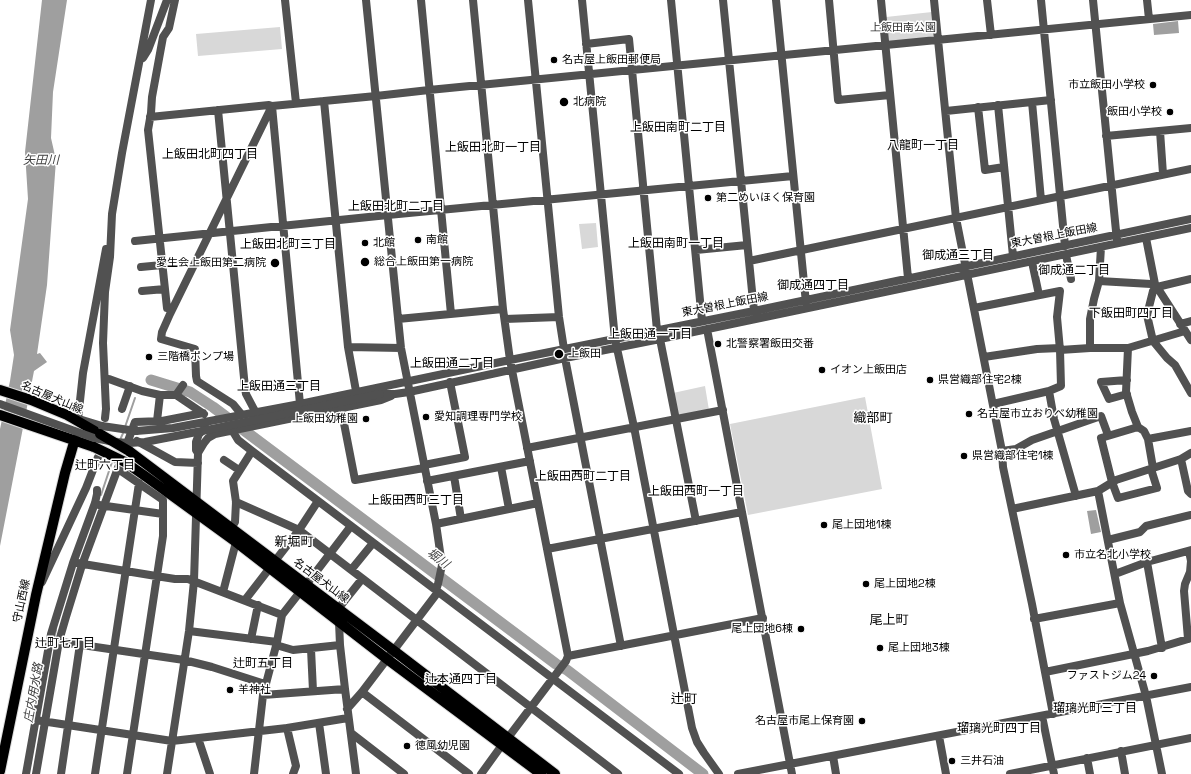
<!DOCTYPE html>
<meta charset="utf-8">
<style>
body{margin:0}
canvas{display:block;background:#fff}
</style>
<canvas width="1191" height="774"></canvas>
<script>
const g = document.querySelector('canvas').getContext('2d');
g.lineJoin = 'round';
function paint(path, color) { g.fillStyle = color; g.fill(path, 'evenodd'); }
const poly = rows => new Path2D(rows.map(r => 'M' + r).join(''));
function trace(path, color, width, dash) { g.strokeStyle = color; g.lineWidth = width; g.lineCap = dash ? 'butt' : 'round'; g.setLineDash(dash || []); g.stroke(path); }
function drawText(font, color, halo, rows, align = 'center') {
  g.font = font + ' "Space Grotesk","Noto Sans JP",sans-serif'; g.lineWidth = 3; g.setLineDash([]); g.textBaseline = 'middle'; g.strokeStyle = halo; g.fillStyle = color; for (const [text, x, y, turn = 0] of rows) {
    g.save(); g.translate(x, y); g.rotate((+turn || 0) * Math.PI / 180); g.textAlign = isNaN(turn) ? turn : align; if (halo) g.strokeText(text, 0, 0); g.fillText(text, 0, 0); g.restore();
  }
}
paint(poly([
 [932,12,934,35,933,37,890,42,888,40,886,17],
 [280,27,282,49,198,56,196,34],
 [596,223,598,247,582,249,579,224],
 [705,386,709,410,677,416,673,393],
 [865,397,882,489,748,515,730,424]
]), '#d8d8d8');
paint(poly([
 [42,0,67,0,53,92,51,138,56,160,47,285,37,354,40,353,47,362,34,371,0,546,0,429,10,381,14,355,10,330,28,199,25,152],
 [1178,21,1179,33,1154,35,1153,24],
 [1096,510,1101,532,1091,534,1087,511]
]), '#9f9f9f');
trace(poly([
 [125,427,135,398],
 [120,440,124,431],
 [101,495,113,459],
 [54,639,56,630]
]), '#9f9f9f', 2);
trace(poly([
 [151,380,190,392,213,407,556,664,567,670,703,774]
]), '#9f9f9f', 11);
const major = poly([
 [0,390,31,400,67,415,100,434],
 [0,415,94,447],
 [129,451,393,650,555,774],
 [125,462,145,476,236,542,387,659,541,774],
 [0,771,36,595,65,473,75,439]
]);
trace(major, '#dbdbdb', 12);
trace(poly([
 [285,0,296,103],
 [366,0,401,348,436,524,442,565,438,584,436,590],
 [421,0,451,314],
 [473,0,503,309,510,360,568,656,566,661,507,739],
 [528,0,559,317,564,349],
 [582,0,615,339,634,427,692,728,697,742,704,753,719,774],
 [671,0,702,321],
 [723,0,754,311],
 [776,0,806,303],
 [829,0,838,100,890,95],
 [881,0,908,278],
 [934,0,956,218,1002,451,1003,467,1032,604,1053,714],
 [987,0,991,35],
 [1041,0,1065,246],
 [1093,0,1117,241],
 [1147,0,1149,19],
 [586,44,629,39,657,330],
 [143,58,148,50,167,0],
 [324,101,348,347,356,391],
 [1032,102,1041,200],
 [998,105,1013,256],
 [272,106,300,404],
 [978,107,985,170,1004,167],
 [218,110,245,388,246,394,256,413],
 [946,111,1051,100],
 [150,117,269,105,272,106,376,96,429,90,1191,15],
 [1160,131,1163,174],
 [1106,136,1191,128],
 [1146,238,1155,284,1191,340],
 [135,241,388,215,793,176],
 [696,250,747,245],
 [1066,255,1071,279],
 [749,261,1191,169],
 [1032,262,1039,295],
 [141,267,162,265],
 [1191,279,1157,287,1153,291,1147,315,1153,341,1167,358,1175,365,1191,393],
 [1099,281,1151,284,1155,284],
 [142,291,165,289],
 [167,308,148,130,151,113,152,97,163,37,169,28,175,0],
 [974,308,1060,291,1057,317,1060,350,1061,386,1049,391,993,404],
 [398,319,503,309],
 [505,319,559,317],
 [1180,324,1191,321],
 [707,329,792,774],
 [660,339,696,521],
 [348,347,401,348],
 [1090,348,1090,319,1094,299,1099,281,1101,247],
 [1128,348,1126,392,1132,412,1138,427],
 [1060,350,1090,348,1128,348,1185,331],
 [984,357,1037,349,1060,348],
 [565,358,621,646],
 [109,379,142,391,160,395,176,395,204,414],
 [1127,380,1101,382,1109,399,1127,394],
 [1049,391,1054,419,1076,496],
 [380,394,395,394,409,392,565,358,660,339,1191,228],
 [176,395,183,385],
 [341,408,355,480,424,468],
 [122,409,130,386],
 [242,415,233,404,197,381,196,376,195,349,161,339,162,332,170,314,272,106],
 [105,418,106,409,103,343,105,292,110,257,112,214,122,153,151,0],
 [78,419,83,373,106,249],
 [79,419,102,426],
 [157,421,160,395],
 [232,430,238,440,252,451,679,774],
 [136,431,173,428,300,404,510,360,754,311,1191,219],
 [1148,439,1191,431],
 [137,441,175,462,198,463],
 [527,448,723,410],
 [1002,451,1016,449,1032,440,1101,416,1108,435],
 [198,453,204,443,208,438,215,434,381,400,391,396],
 [1181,459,1188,491,1191,494],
 [224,460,239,470],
 [424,465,465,457,450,382],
 [501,467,509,509],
 [118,469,163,500,163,536,127,774],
 [1151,469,1157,488,1118,498,1112,482,1101,438,1138,427,1144,431,1148,439,1153,468],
 [454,476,461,519],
 [427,481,530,461],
 [1098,491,1120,603,1146,696,1162,774],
 [236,502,299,530,618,774],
 [99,505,163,514],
 [1012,509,1098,491,1116,480,1181,459,1191,453],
 [436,524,538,503],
 [231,528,235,522,236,502,233,481,252,451],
 [1108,540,1140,532,1146,526,1191,515],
 [547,549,742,512],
 [275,561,299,530,318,501],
 [1147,562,1162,648],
 [77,563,156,576,175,579,188,579,282,615],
 [351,570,373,543],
 [1115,574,1147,562,1191,550],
 [42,582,86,488,98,457],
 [306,585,351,526],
 [223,592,236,542],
 [245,600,269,569],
 [338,609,362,579],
 [1034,619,1120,603],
 [339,622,340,645,345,689,356,774],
 [189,631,277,642],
 [251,639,258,605],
 [1188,639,1184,591,1185,584,1190,572,1191,561,1189,551],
 [55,641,184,660,212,667,265,684],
 [276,645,293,650,340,645],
 [311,649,313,691],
 [568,656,763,618],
 [1045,672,1148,651,1191,638],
 [362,692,469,774],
 [263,695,345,689],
 [347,709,362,692,438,592],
 [1042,716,1054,774],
 [35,720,172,741,287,728,348,718],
 [319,723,326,774],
 [287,728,296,766,293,774],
 [351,733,404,774],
 [939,736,946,774],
 [198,738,210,774],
 [1121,751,1125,774],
 [833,756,836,774],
 [1087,758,1090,774],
 [26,774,51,634,73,563,95,503,97,494,97,490],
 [36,774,59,641,66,617,82,565,135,422,162,421,203,413],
 [61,774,80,644],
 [95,774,139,483],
 [167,774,189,631,194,581,198,453,196,450,196,442,199,434,206,428],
 [254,774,263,695,277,642,282,615,300,592],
 [481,774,502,745],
 [738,774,1191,687],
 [1010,774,1191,738]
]), '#515151', 8);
trace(major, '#000', 10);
const majorBridge = poly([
 [100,434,129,451],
 [94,447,125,462]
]);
trace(majorBridge, '#dbdbdb', 12, []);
trace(poly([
 [0,404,94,438,115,442,129,443,145,442,212,429,380,394],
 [102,426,136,431]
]), '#515151', 8);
trace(majorBridge, '#000', 10);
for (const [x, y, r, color] of [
 [554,60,4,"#000"],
 [1153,85,4,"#000"],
 [564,102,5,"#000"],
 [1170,112,4,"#000"],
 [708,198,4,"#000"],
 [418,240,4,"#000"],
 [365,243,4,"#000"],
 [365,262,5,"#000"],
 [275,263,5,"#000"],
 [718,344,4,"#000"],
 [559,354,5,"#000"],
 [149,357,4,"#000"],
 [822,370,4,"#000"],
 [930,380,4,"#000"],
 [969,414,4,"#000"],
 [426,417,4,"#000"],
 [366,419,4,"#000"],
 [964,456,4,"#000"],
 [824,525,4,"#000"],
 [1066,555,4,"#000"],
 [866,584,4,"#000"],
 [801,629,4,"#000"],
 [880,648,4,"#000"],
 [1154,676,4,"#000"],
 [230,690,4,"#000"],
 [862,721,4,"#000"],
 [407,746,4,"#000"],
 [952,761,4,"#000"]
]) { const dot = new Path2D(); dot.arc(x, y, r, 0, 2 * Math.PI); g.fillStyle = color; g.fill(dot); trace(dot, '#fff', 1.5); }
drawText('11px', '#2f2f2f', '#fff', [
 ["上飯田南公園",903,28]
]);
drawText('11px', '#000', '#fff', [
 ["名古屋上飯田郵便局",562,60],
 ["市立飯田小学校",1145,85,"right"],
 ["北病院",573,102],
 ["飯田小学校",1162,112,"right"],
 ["第二めいほく保育園",716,198],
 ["南館",426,240],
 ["北館",373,243],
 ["総合上飯田第一病院",374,262],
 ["愛生会上飯田第二病院",266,263,"right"],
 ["北警察署飯田交番",726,344],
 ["上飯田",568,354],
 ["三階橋ポンプ場",157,357],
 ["イオン上飯田店",830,370],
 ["県営織部住宅2棟",938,380],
 ["名古屋市立おりべ幼稚園",977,414],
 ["愛知調理専門学校",434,417],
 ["上飯田幼稚園",358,419,"right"],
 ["県営織部住宅1棟",972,456],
 ["尾上団地1棟",832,525],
 ["市立名北小学校",1074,555],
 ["尾上団地2棟",874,584],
 ["尾上団地6棟",793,629,"right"],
 ["尾上団地3棟",888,648],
 ["ファストジム24",1146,676,"right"],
 ["羊神社",238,690],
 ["名古屋市尾上保育園",854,721,"right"],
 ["徳風幼児園",415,746],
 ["三井石油",960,761]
], 'left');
drawText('11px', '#000', '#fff', [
 ["東大曽根上飯田線",1054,236,-11],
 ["東大曽根上飯田線",725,305,-11],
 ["名古屋犬山線",52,398,23],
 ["名古屋犬山線",321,581,37],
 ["守山西線",22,601,-78]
]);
drawText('12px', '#000', '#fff', [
 ["上飯田南町二丁目",678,128],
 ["八龍町一丁目",923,146],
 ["上飯田北町一丁目",493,148],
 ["上飯田北町四丁目",210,155],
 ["上飯田北町二丁目",396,207],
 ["上飯田南町一丁目",676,244],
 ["上飯田北町三丁目",288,245],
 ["御成通三丁目",958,256],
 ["御成通二丁目",1074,271],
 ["御成通四丁目",813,286],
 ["下飯田町四丁目",1131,314],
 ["上飯田通一丁目",650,335],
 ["上飯田通二丁目",452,364],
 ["上飯田通三丁目",279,387],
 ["辻町六丁目",105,466],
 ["上飯田西町二丁目",583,477],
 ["上飯田西町一丁目",696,492],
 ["上飯田西町三丁目",416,501],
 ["辻町七丁目",65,644],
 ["辻町五丁目",263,664],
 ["辻本通四丁目",461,680],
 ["瑠璃光町三丁目",1095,709],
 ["瑠璃光町四丁目",999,729]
]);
drawText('italic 12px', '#404040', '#fff', [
 ["矢田川",41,161],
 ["堀川",438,559,37],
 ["庄内用水路",34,693,-80]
]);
drawText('13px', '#000', '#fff', [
 ["織部町",873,418],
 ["新堀町",294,542],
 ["尾上町",889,620],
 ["辻町",684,699]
]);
</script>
